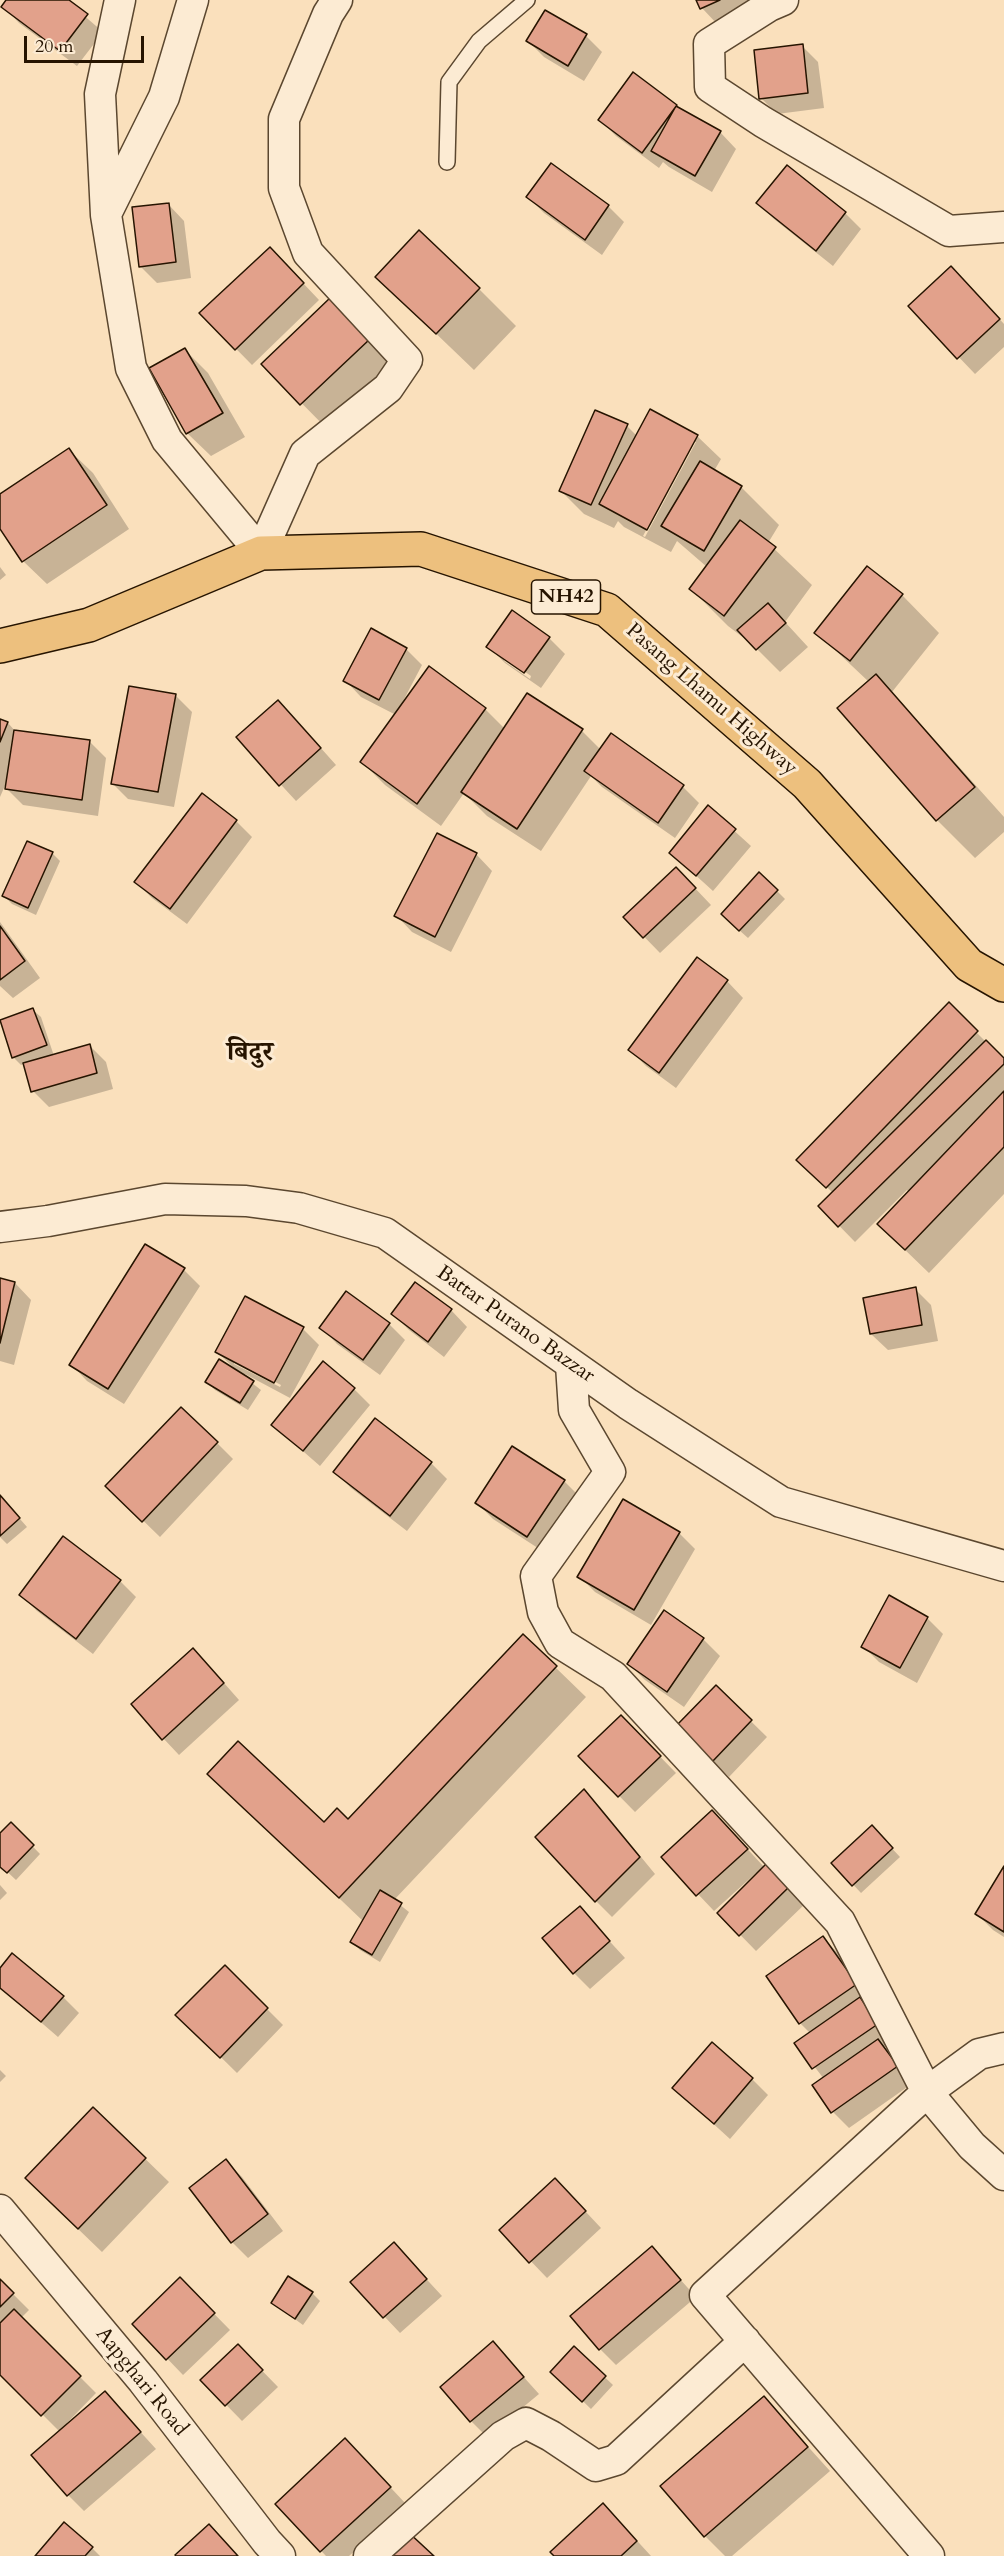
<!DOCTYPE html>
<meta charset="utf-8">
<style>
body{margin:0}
#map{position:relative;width:1004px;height:2556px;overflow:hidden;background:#fae0bc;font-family:Cardo,serif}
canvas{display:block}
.scale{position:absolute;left:24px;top:36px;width:120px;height:27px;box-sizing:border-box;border:3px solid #261400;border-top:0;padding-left:8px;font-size:18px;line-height:21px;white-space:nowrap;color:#261400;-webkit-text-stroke:4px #fcebd3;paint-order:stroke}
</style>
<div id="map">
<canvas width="1004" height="2556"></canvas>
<div class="scale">20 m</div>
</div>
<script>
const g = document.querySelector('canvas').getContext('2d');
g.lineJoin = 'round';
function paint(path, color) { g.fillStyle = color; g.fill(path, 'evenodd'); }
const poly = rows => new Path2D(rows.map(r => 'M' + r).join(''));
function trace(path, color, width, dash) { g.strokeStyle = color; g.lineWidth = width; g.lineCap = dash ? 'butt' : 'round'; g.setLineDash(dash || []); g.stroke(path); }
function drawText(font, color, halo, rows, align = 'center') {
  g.font = font + ' Cardo,"Noto Serif Devanagari",serif'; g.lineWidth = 6; g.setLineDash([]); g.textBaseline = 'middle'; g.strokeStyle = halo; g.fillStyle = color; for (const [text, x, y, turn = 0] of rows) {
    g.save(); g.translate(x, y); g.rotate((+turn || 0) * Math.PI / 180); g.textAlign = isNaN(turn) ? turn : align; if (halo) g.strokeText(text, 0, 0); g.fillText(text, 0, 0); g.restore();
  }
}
paint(poly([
 [8,0,66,0,103,32,77,66,19,23,3,6],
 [698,0,758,0,718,25,702,8],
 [586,36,602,52,584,81,544,57,528,41],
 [802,46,818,62,824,108,777,114,761,98],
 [675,107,720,132,736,149,712,192,669,167,663,162,659,168,616,136,600,120],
 [528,197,608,206,624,222,602,255,544,213],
 [758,203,845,213,861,229,833,266,774,219],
 [168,204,184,221,191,278,157,283,141,267],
 [286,265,319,300,252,365,201,313],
 [377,277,479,289,516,326,474,370],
 [968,284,1004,324,1004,347,975,374,910,306],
 [368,337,407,377,339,441,263,364],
 [185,350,208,373,245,437,211,456,187,433],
 [627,426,637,436,697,436,721,459,714,471,741,487,779,525,768,543,812,585,785,622,808,647,780,672,753,645,728,626,691,589,707,567,677,541,671,552,624,527,618,521,614,528,584,514,560,490],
 [693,442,696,442,645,537,643,536],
 [69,450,93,473,129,529,47,584,23,561,0,526,0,496],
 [0,567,6,575,0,580],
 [902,595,939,633,892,692,1004,817,1004,832,975,858,937,820,840,708,869,682,816,632],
 [549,638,565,654,541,688,505,663,488,646],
 [504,657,531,676,530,679,504,661],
 [406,649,422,665,401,705,403,706,485,709,505,729,582,731,601,750,683,787,699,803,675,838,602,787,591,776,541,851,487,816,464,793,441,826,385,785,362,762,396,715,361,697,345,680],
 [130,688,176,696,192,712,174,807,128,799,112,783],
 [294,718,336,765,296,801,238,738],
 [0,720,8,723,16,732,90,742,106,758,98,816,23,805,7,789,7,781,0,797],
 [708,807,751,846,713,891,671,853],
 [236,821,252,837,187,924,152,898,136,882],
 [52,853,60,861,36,915,12,904,4,896],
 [476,854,492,871,451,952,412,932,396,915],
 [692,885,711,905,660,953,625,917],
 [777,891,785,899,748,938,730,922],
 [0,922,40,978,13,998,0,986],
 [698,959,727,981,743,998,676,1088,646,1066,630,1050],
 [949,1005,1004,1060,1004,1194,929,1273,902,1247,909,1192,907,1190,855,1242,820,1206,833,1193,799,1160],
 [33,1010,41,1017,54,1056,90,1046,106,1062,113,1089,49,1107,33,1091,25,1063,21,1065,13,1057,0,1022],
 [184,1270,200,1286,124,1404,87,1381,71,1364],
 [0,1280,15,1283,31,1300,14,1365,0,1361],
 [915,1289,931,1305,938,1341,888,1350,871,1334],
 [451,1310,467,1327,444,1357,409,1330,393,1314],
 [389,1324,405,1340,380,1375,337,1344,321,1327],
 [303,1329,319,1345,290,1398,245,1374,243,1376,261,1390,248,1410,215,1390,207,1382,235,1369,217,1352],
 [234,1360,281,1385,280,1387,234,1364],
 [354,1389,370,1405,320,1466,273,1425],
 [217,1443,233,1459,160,1537,124,1502],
 [431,1463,447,1479,407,1531,351,1488,335,1472],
 [564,1481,580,1497,544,1552,493,1519,477,1503],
 [0,1496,27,1527,7,1544,0,1537],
 [679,1533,695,1549,651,1625,595,1592,579,1576],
 [120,1581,136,1597,93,1654,37,1611,21,1595],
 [665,1612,703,1639,720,1656,684,1707,645,1680,629,1664],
 [927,1618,943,1634,917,1683,879,1662,863,1646],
 [523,1636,586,1697,394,1900,409,1912,380,1962,360,1950,352,1942,364,1922,209,1774,324,1824,348,1821],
 [209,1666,239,1700,179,1755,163,1738],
 [716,1687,767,1737,729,1777,678,1726],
 [637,1733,676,1773,635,1812,580,1756],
 [584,1791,600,1807,655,1874,612,1917,596,1901],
 [11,1824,40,1854,16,1880,0,1865,0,1835],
 [872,1827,900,1857,861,1893,833,1863],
 [728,1828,765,1868,806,1903,756,1951,719,1913,758,1875,756,1873,714,1911,663,1857],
 [1004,1869,1004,1937,993,1930,977,1914],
 [0,1885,7,1893,0,1900],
 [579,1908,625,1958,590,1989,574,1973],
 [823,1938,839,1954,872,2001,865,2005,876,2016,893,2040,884,2047,913,2083,849,2128,833,2112,814,2086,824,2079,797,2044,811,2034,800,2023],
 [225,1967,283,2025,237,2073,178,2015],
 [0,1971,63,1997,79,2013,58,2037,0,1987],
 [0,2070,6,2076,0,2082],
 [752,2079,768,2095,730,2139,674,2088],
 [94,2109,169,2182,102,2252,50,2202],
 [226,2161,242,2177,283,2231,248,2258,232,2242],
 [571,2196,601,2228,547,2278,501,2230],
 [394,2244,442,2296,400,2333,352,2282],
 [652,2248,696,2297,616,2365,600,2349],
 [180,2279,230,2330,183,2375,134,2324],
 [0,2281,29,2310,21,2318,96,2393,65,2425,66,2426,105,2393,156,2449,84,2511,68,2495,60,2432,0,2372],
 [312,2293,320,2301,303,2325,273,2303],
 [493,2343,539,2394,487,2437,471,2421],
 [238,2346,278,2387,242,2421,202,2380],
 [574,2348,613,2385,591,2409,560,2379],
 [764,2398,830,2471,732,2556,725,2556,705,2536],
 [361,2456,406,2504,349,2556,326,2556,277,2504],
 [619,2521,651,2556,556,2556],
 [92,2548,100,2556,37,2556]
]), '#0003');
const building = poly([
 [6,0,69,0,88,14,60,51,1,7,6,0],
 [696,0,720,0,700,9,696,0],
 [545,10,587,34,568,66,526,41,545,10],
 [803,44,808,93,759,99,754,50,803,44],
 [633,72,677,105,642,153,598,120,633,72],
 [676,106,721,131,695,176,651,151,676,106],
 [551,163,609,205,585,240,526,197,551,163],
 [787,165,846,212,816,251,756,203,787,165],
 [169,203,176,262,139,267,132,207,169,203],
 [419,230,480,288,436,334,375,277,419,230],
 [270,247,304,283,235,350,199,313,270,247],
 [951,266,1000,319,957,359,908,306,951,266],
 [331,297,370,339,300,405,261,364,331,297],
 [185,348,223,413,186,434,149,368,185,348],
 [650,409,698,435,647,530,599,504,650,409],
 [595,410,628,424,591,505,559,491,595,410],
 [69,448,107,505,22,562,0,529,0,494,69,448],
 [700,461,742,486,704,551,661,526,700,461],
 [740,520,776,547,724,616,689,589,740,520],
 [867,566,903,594,850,661,814,633,867,566],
 [768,603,786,623,756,650,737,630,768,603],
 [512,610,550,637,524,673,486,647,512,610],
 [371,628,407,648,379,700,343,681,371,628],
 [429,666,486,708,417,804,360,762,429,666],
 [876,674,975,787,936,821,837,708,876,674],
 [129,686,176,694,158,792,111,784,129,686],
 [527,693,583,729,517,829,461,792,527,693],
 [278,700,321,748,279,786,236,737,278,700],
 [0,719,8,722,0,742,0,719],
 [14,730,90,740,82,800,5,789,14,730],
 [611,733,684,785,658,823,584,771,611,733],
 [202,793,237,820,170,909,134,882,202,793],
 [708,805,736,829,696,876,669,853,708,805],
 [437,833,477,853,435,937,394,916,437,833],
 [27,841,53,852,28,908,2,896,27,841],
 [676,867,696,888,643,938,623,917,676,867],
 [759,872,778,890,739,931,721,914,759,872],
 [0,926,25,961,0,980,0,926],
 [697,957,728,980,659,1073,628,1050,697,957],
 [949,1002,978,1031,826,1188,796,1160,949,1002],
 [33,1008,47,1045,12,1058,0,1020,33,1008],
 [986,1040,1004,1058,1004,1064,838,1227,818,1206,986,1040],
 [90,1044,97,1073,31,1092,23,1063,90,1044],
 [1004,1091,1004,1147,905,1250,877,1224,1004,1091],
 [145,1244,185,1268,108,1389,69,1365,145,1244],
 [0,1278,15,1282,0,1343,0,1278],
 [415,1282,452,1309,428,1342,391,1314,415,1282],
 [916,1287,922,1325,870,1334,863,1298,916,1287],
 [346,1291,390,1323,363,1360,319,1328,346,1291],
 [245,1296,304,1327,274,1383,215,1352,245,1296],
 [219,1359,254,1381,240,1403,205,1382,219,1359],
 [323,1361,355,1388,303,1451,271,1425,323,1361],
 [181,1407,218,1442,142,1522,105,1486,181,1407],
 [375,1418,432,1462,390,1516,333,1472,375,1418],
 [512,1446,565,1480,527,1537,475,1503,512,1446],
 [0,1495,20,1518,0,1536,0,1495],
 [623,1499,680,1532,634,1610,577,1577,623,1499],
 [63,1536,121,1580,76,1639,19,1595,63,1536],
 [889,1595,928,1617,900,1668,861,1647,889,1595],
 [664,1610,704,1638,667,1692,627,1664,664,1610],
 [523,1634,557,1666,339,1898,207,1774,238,1741,324,1822,337,1808,348,1819,523,1634],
 [193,1648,224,1683,162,1740,131,1704,193,1648],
 [716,1685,752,1720,712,1762,676,1726,716,1685],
 [621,1715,661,1756,618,1797,578,1756,621,1715],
 [584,1789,640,1857,595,1902,535,1837,584,1789],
 [712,1810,748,1849,696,1896,661,1857,712,1810],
 [11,1822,34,1845,7,1873,0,1867,0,1833,11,1822],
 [872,1825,893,1848,852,1886,831,1863,872,1825],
 [768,1862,791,1885,739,1936,717,1913,768,1862],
 [1004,1866,1004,1932,975,1914,1004,1866],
 [380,1890,402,1903,372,1955,350,1942,380,1890],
 [580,1906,610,1941,573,1974,542,1938,580,1906],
 [823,1936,857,1984,799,2024,766,1976,823,1936],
 [12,1953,64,1996,41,2022,0,1988,0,1968,12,1953],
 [225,1965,268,2008,220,2058,175,2015,225,1965],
 [860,1997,878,2024,812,2069,794,2043,860,1997],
 [878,2039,898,2066,831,2113,812,2085,878,2039],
 [712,2042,753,2078,714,2124,672,2088,712,2042],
 [93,2107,146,2158,78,2229,25,2178,93,2107],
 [226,2159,268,2214,231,2243,189,2188,226,2159],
 [555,2178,586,2211,529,2263,499,2230,555,2178],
 [394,2242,427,2279,383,2318,350,2282,394,2242],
 [652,2246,681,2280,599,2350,570,2316,652,2246],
 [288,2276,313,2292,295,2319,271,2303,288,2276],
 [180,2277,215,2313,166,2360,132,2324,180,2277],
 [0,2279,14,2293,0,2307,0,2279],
 [14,2309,81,2376,41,2416,0,2375,0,2323,14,2309],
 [493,2341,524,2377,470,2422,440,2387,493,2341],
 [238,2344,263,2370,225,2406,200,2380,238,2344],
 [574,2346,606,2376,582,2402,550,2372,574,2346],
 [105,2391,141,2432,67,2496,31,2455,105,2391],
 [764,2396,808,2447,704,2537,660,2486,764,2396],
 [345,2438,391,2487,320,2552,275,2504,345,2438],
 [603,2503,637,2541,621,2556,554,2556,550,2552,603,2503],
 [64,2522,93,2547,85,2556,35,2556,64,2522],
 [209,2524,238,2556,176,2556,175,2555,209,2524],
 [407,2531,434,2556,385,2556,407,2531]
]);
paint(building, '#e2a18b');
trace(building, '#261400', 1.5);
const lane = poly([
 [447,162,449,82,479,41,527,0]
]);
const street = poly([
 [120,0,100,94,106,215,131,368,167,440,261,553,305,454,388,388,407,360,308,253,284,188,284,119,328,14,337,0],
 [783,0,769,6,709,44,710,87,763,122,949,231,1004,227],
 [107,212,164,97,193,0],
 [0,1227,48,1221,165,1199,246,1201,299,1208,385,1233,628,1404,781,1502,1004,1566],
 [571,1365,574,1410,610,1472,536,1576,543,1612,560,1643,613,1676,840,1922,927,2092,972,2146,1004,2175],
 [0,2210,143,2381,267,2542,280,2556],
 [369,2556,503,2436,526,2423,551,2436,596,2466,616,2460,745,2341],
 [929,2556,705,2295,927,2092,979,2054,1004,2048]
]);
const primary = poly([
 [0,646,89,625,261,553,421,549,607,610,807,784,969,965,1004,985]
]);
trace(lane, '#5b472f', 18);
trace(street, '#5b472f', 33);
trace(primary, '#261400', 36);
trace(lane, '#fcebd3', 15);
trace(street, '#fcebd3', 30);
trace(primary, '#edc07e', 33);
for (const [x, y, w] of [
 [566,597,69]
]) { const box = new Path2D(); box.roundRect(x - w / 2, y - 17, w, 34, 4.5); g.fillStyle = '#fcebd3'; g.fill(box); trace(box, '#261400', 1.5); }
drawText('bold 20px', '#261400', null, [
 ["NH42",566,597]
]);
drawText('21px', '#261400', '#fcebd3', [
 ["Pasang Lhamu Highway",711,700,41],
 ["Battar Purano Bazzar",515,1325,35],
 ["Aapghari Road",141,2382,51]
]);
drawText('bold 27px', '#261400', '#fcebd3', [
 ["बिदुर",250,1054]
]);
</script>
